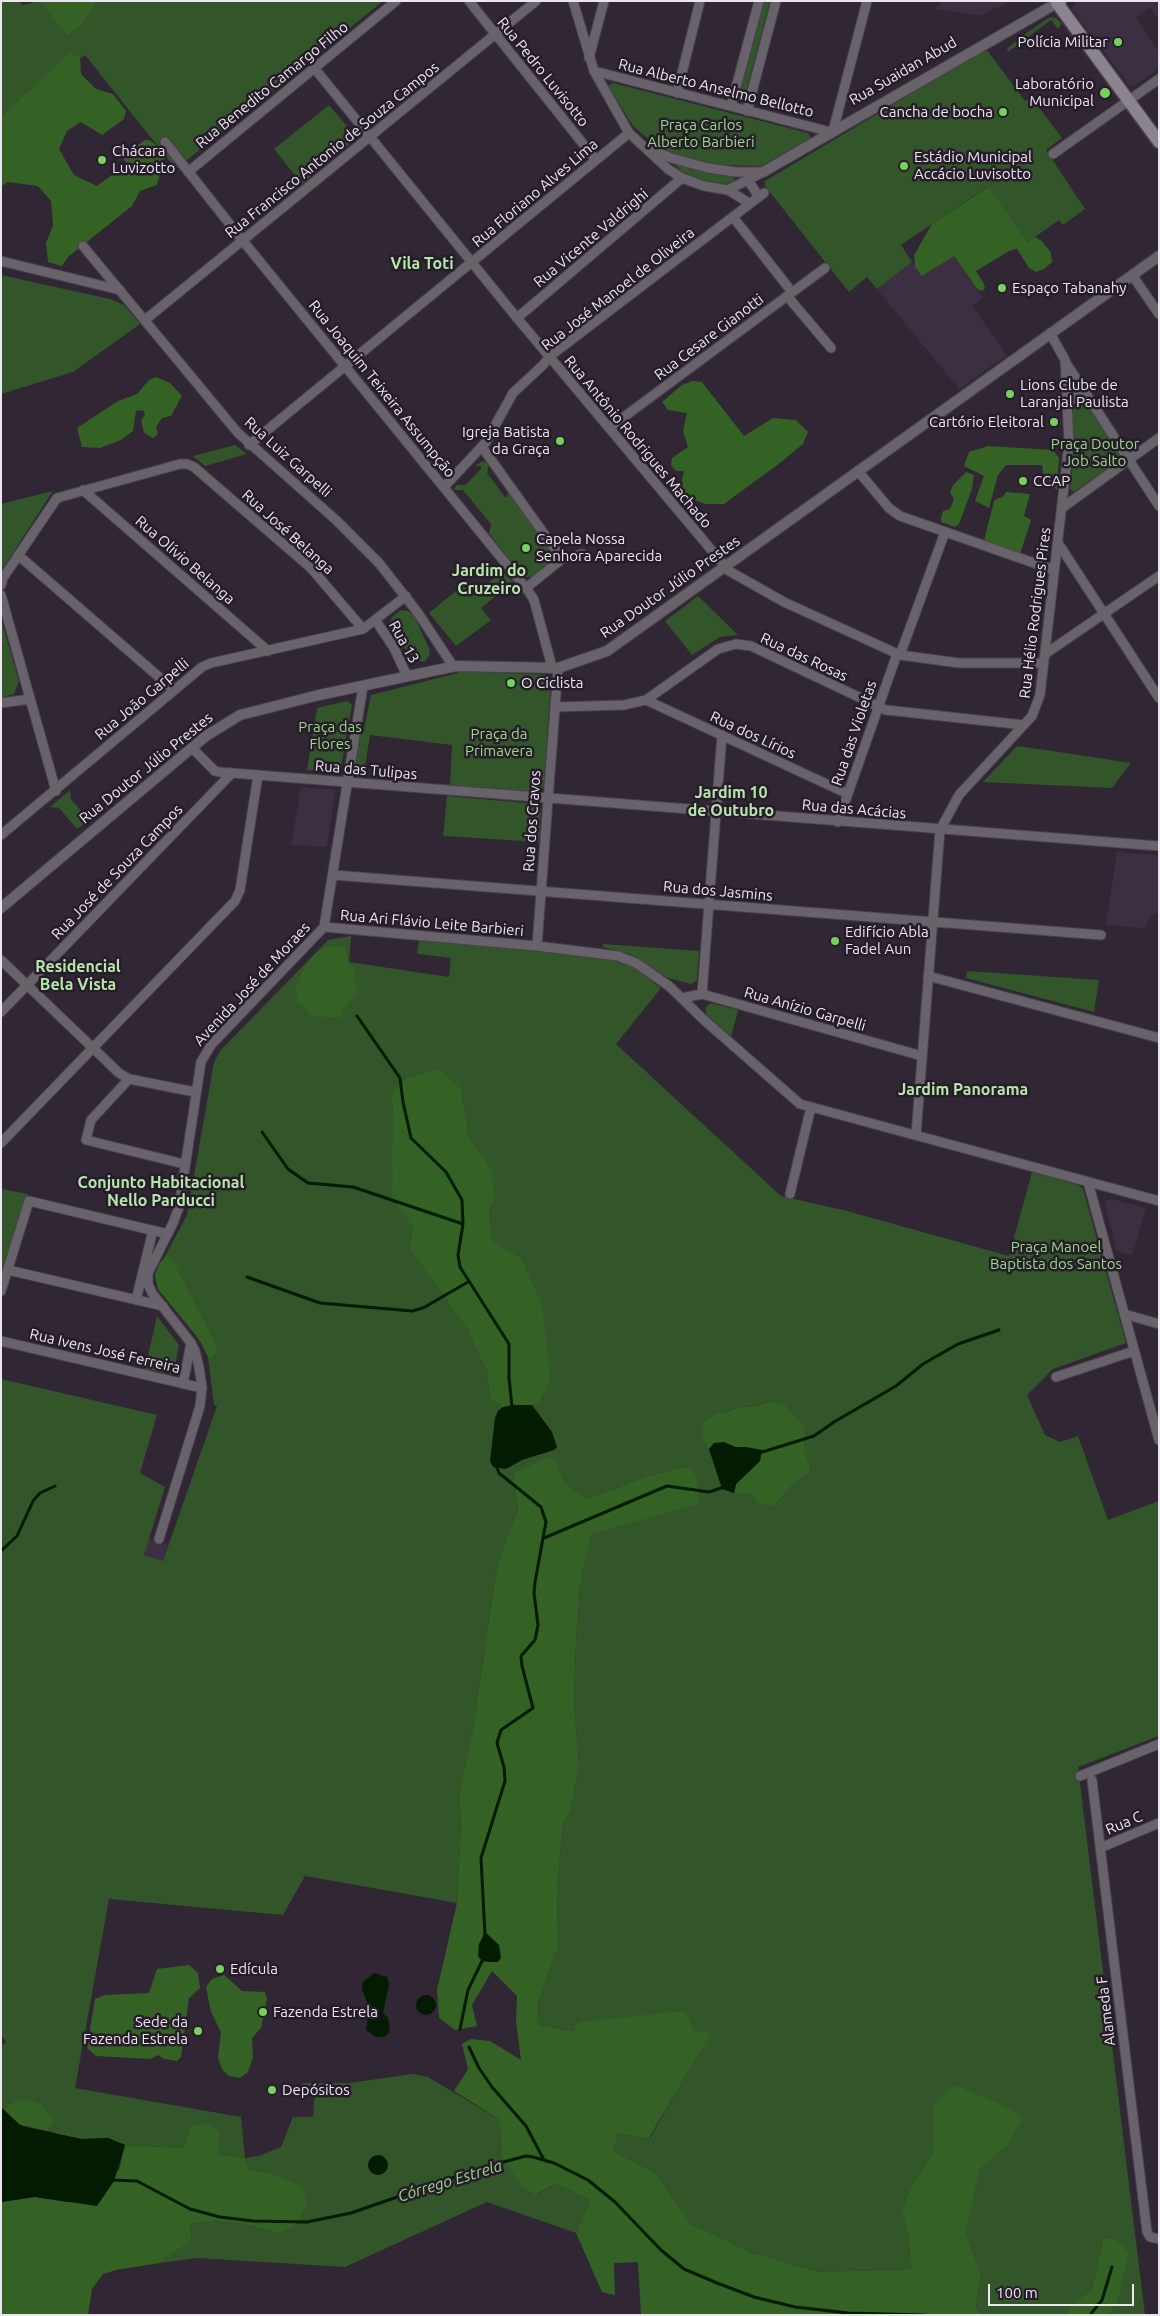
<!DOCTYPE html>
<meta charset="utf-8">
<style>
body{margin:0}
#map{position:relative;width:1160px;height:2316px;overflow:hidden;background:#302634;font-family:Ubuntu,sans-serif}
canvas{display:block}
.frame{position:absolute;inset:0;border:2px solid #ece5ee;pointer-events:none}
.scale{position:absolute;left:988px;top:2284px;width:146px;height:22px;box-sizing:border-box;border:2px solid #ece5ee;border-top:0;padding-left:6px;font-size:15px;line-height:18px;white-space:nowrap;color:#ece5ee;-webkit-text-stroke:4px #261c2a;paint-order:stroke}
</style>
<div id="map">
<canvas width="1160" height="2316"></canvas>
<div class="frame"></div>
<div class="scale">100 m</div>
</div>
<script>
const g = document.querySelector('canvas').getContext('2d');
g.lineJoin = 'round';
function paint(path, color) { g.fillStyle = color; g.fill(path, 'evenodd'); }
const poly = rows => new Path2D(rows.map(r => 'M' + r).join(''));
function trace(path, color, width, dash) { g.strokeStyle = color; g.lineWidth = width; g.lineCap = dash ? 'butt' : 'round'; g.setLineDash(dash || []); g.stroke(path); }
function drawText(font, color, halo, rows, align = 'center') {
  g.font = font + ' Ubuntu,sans-serif'; g.lineWidth = 5; g.setLineDash([]); g.textBaseline = 'middle'; g.strokeStyle = halo; g.fillStyle = color; for (const [text, x, y, turn = 0] of rows) {
    g.save(); g.translate(x, y); g.rotate((+turn || 0) * Math.PI / 180); g.textAlign = isNaN(turn) ? turn : align; if (halo) g.strokeText(text, 0, 0); g.fillText(text, 0, 0); g.restore();
  }
}
paint(poly([
 [943,1,1012,1,992,10,984,14,985,16,935,9],
 [1076,1,1159,1,1159,21,1150,7,1136,18,1159,52,1159,68,1134,86,1130,86,1072,9],
 [954,256,983,298,972,306,1007,355,959,389,877,289,912,262,922,276],
 [301,787,335,790,327,847,291,845],
 [1117,852,1159,855,1159,911,1152,916,1144,928,1106,925],
 [1111,1199,1146,1208,1132,1255,1117,1251,1105,1205,1106,1201],
 [149,1538,168,1545,163,1561,144,1555]
]), '#3d2f42');
paint(poly([
 [1,1,18,1,23,5,39,1,68,36,82,25,98,1,383,1,176,169,85,55,1,124],
 [763,1,770,1,744,100,740,102,738,98],
 [1050,17,1056,18,1061,23,1060,27,1058,29,1051,20,1008,52,1007,49,1022,36],
 [986,49,1025,101,1031,97,1062,138,1046,150,1085,209,1063,225,1059,220,1028,242,987,187,901,245,912,262,877,289,867,277,849,292,765,186,765,181],
 [613,83,808,133,811,138,761,166,718,165,682,157,658,147,633,126,609,88,609,85],
 [329,105,357,138,302,184,274,149],
 [674,164,733,176,735,180,731,183,725,184,702,180,682,172],
 [1,275,110,299,124,305,140,324,73,372,1,394],
 [1081,399,1085,401,1121,457,1119,461,1074,492,1070,489,1074,451,1072,407,1073,403],
 [235,445,247,454,205,466,193,456],
 [482,461,489,463,487,473,505,497,507,497,508,490,554,556,554,559,532,577,522,577,489,533,491,524,463,490,454,490,456,485,465,485,481,469,481,466,475,466],
 [53,491,1,571,1,504],
 [503,571,513,582,481,608,491,620,456,646,429,613,463,585,472,596],
 [698,596,738,635,720,637,692,655,665,621],
 [401,610,408,611,414,615,429,648,430,655,424,662,413,659,391,631,390,623,392,617],
 [1,619,19,681,14,694,1,698],
 [458,671,549,675,551,680,544,785,541,790,536,792,450,785,452,745,370,735,363,779,355,776,354,770,360,734,363,734,371,695,458,673],
 [347,701,352,705,341,767,333,772,307,770,317,708],
 [1017,746,1046,750,1131,763,1112,788,983,782],
 [70,790,71,799,89,820,77,829,59,808,50,807],
 [447,796,538,804,541,809,539,842,443,836],
 [351,936,349,962,449,977,451,958,417,954,419,939,604,957,635,968,661,988,616,1044,781,1196,847,1211,1009,1256,1032,1172,1078,1185,1083,1189,1126,1343,1053,1369,1027,1395,1045,1435,1060,1442,1078,1436,1108,1520,1159,1501,1159,1736,1078,1767,1145,2315,1109,2315,1118,2303,1129,2253,1103,2239,1092,2289,1070,2306,1066,2315,982,2315,976,2308,981,2274,966,2233,980,2169,1006,2147,933,2106,933,2152,909,2191,902,2212,908,2233,911,2269,820,2272,750,2252,691,2224,656,2173,613,2151,618,2134,650,2138,710,2033,575,2031,539,2025,538,2002,558,1947,557,1889,563,1825,571,1810,579,1763,574,1701,576,1642,580,1587,591,1533,612,1527,688,1466,647,1476,588,1499,564,1483,556,1460,513,1480,518,1509,497,1566,473,1728,459,1792,461,1824,457,1903,305,1876,283,1915,109,1899,75,2088,241,2117,245,2158,259,2156,281,2147,293,2117,313,2117,315,2090,302,2088,302,2083,349,2083,413,2074,428,2077,500,2120,501,2155,537,2195,556,2183,590,2200,576,2233,487,2202,345,2267,197,2258,160,2263,192,2240,190,2224,212,2221,244,2224,279,2234,295,2226,307,2206,273,2174,249,2169,244,2158,218,2154,191,2126,183,2148,125,2145,108,2138,82,2139,60,2135,10,2117,1,2107,1,2047,6,2042,1,2035,1,1379,157,1415,140,1473,165,1487,144,1555,163,1561,217,1406,214,1405,208,1357,204,1346,158,1289,155,1275,187,1215,214,1062,220,1051,328,940],
 [461,1089,469,1137,491,1168,489,1208,492,1240,521,1258,490,1399,487,1372,467,1329,410,1249,413,1227,391,1100],
 [769,1402,804,1426,804,1449,811,1471,794,1483,773,1507,753,1493,735,1493,717,1413,726,1413,740,1406,753,1407],
 [603,944,699,951,697,980,691,984,668,978,629,954,603,947],
 [967,971,1099,980,1094,1012,966,978],
 [711,1003,738,1010,731,1037,706,1014,706,1007],
 [2,1189,28,1194,1,1282,1,1190],
 [157,1316,179,1345,174,1371,170,1374,145,1369]
]), '#33552a');
paint(poly([
 [39,1,98,1,82,25,68,36],
 [70,53,80,57,81,74,96,89,113,94,126,111,124,119,102,135,81,122,67,131,59,149,74,175,97,186,127,164,122,156,145,140,149,140,155,144,165,156,157,185,140,191,132,206,68,257,62,266,48,262,46,243,53,225,51,201,38,186,8,182,1,186,1,117],
 [988,187,1028,242,1035,237,1042,241,1051,253,1052,262,1044,269,1036,272,1029,268,1017,249,1009,251,976,271,983,282,985,288,983,291,978,290,954,256,922,276,915,267,914,255,932,224],
 [156,377,170,383,182,396,171,416,162,418,156,427,158,434,153,438,144,433,141,420,145,415,143,410,136,411,133,431,121,440,100,448,82,447,77,428,118,401,137,394,149,380],
 [692,381,702,382,744,436,773,418,796,420,808,432,803,444,780,463,724,504,706,504,689,498,680,488,684,471,676,471,671,465,672,458,688,447,683,431,687,413,668,410,662,402,682,385],
 [988,446,1053,450,1059,458,1057,490,1050,484,1048,475,1043,473,1042,465,1006,465,998,475,989,508,975,501,984,476,964,466,969,452],
 [966,472,974,475,972,489,959,524,955,527,941,522,941,518,943,511,950,509,954,499,950,492,953,485],
 [1006,492,1030,494,1024,516,1031,520,1020,554,984,541,994,501,998,498,1003,497],
 [330,946,345,947,348,963,356,968,353,979,359,993,345,1006,340,1018,310,1015,307,1007,297,1002,296,988,305,966,317,952],
 [438,1069,461,1089,469,1137,491,1168,495,1200,489,1208,492,1240,521,1258,543,1308,550,1379,540,1401,532,1405,503,1407,490,1399,487,1372,467,1329,410,1249,413,1227,392,1197,393,1111,391,1100,394,1090,404,1080],
 [166,1256,172,1259,215,1343,216,1352,212,1358,208,1357,198,1337,158,1289,155,1275,159,1264],
 [769,1402,785,1405,804,1426,804,1449,811,1471,794,1483,773,1507,758,1502,752,1493,734,1493,736,1484,760,1461,746,1447,735,1447,724,1442,714,1443,709,1449,702,1435,704,1422,717,1413,726,1413,740,1406,753,1407],
 [548,1457,556,1460,564,1483,588,1499,647,1476,688,1466,696,1476,699,1504,591,1534,580,1587,576,1642,574,1701,579,1763,571,1810,563,1825,557,1889,558,1947,538,2002,539,2025,574,2031,579,2022,684,2011,695,2031,711,2033,649,2138,618,2134,613,2151,656,2173,691,2224,750,2252,820,2272,911,2269,908,2233,902,2212,909,2191,933,2152,933,2106,954,2085,996,2102,1023,2117,1006,2147,980,2169,966,2233,981,2274,976,2308,982,2315,641,2315,638,2262,614,2263,615,2295,602,2292,576,2233,590,2200,556,2183,536,2195,522,2186,501,2155,500,2120,454,2091,468,2069,462,2044,471,2039,490,2041,521,2060,516,2021,517,1996,492,1971,472,2005,477,2026,455,2030,439,2018,437,1990,457,1903,461,1824,459,1792,473,1728,497,1566,518,1509,513,1480,515,1473],
 [189,1965,198,1973,200,1988,189,1998,181,2057,177,2061,164,2059,158,2055,151,2059,96,2056,87,2048,95,1999,105,1995,149,1993,157,1969],
 [224,1975,242,1991,265,1992,267,1999,261,2028,252,2038,253,2057,248,2072,240,2078,229,2076,222,2069,218,2058,221,2032,211,2012,206,1987,212,1979],
 [27,2099,42,2105,53,2120,48,2131,20,2125,4,2110,14,2102],
 [207,2124,219,2132,218,2154,244,2158,249,2169,273,2174,303,2187,307,2206,295,2226,279,2234,244,2224,212,2221,190,2224,192,2240,160,2263,116,2270,103,2274,92,2289,88,2315,1,2315,1,2202,35,2197,66,2202,119,2170,125,2145,183,2148,191,2126],
 [1114,2238,1129,2253,1118,2303,1109,2315,1066,2315,1070,2306,1092,2289,1103,2239]
]), '#346225');
paint(poly([
 [513,1405,532,1405,552,1432,557,1447,554,1450,522,1460,506,1469,493,1467,490,1461,495,1418,498,1411,503,1407],
 [724,1442,735,1447,746,1447,762,1450,760,1461,736,1484,734,1493,722,1489,709,1449,714,1443],
 [485,1932,499,1945,501,1958,498,1962,488,1962,482,1961,478,1956,479,1944],
 [374,1973,387,1977,389,1984,383,2013,388,2018,390,2030,387,2035,383,2037,376,2037,366,2030,369,2008,362,1989,363,1982],
 '416 2005a10 10 0 1 1 20 0a10 10 0 1 1-20 0Z',
 [1,2107,20,2125,30,2128,82,2139,108,2138,125,2145,114,2181,97,2206,35,2197,1,2202],
 '368 2165a10 10 0 1 1 20 0a10 10 0 1 1-20 0Z'
]), '#031b00');
trace(poly([
 [357,1016,400,1078,403,1102,411,1138,446,1172,462,1200,463,1224,458,1255,460,1267,509,1344,509,1378,512,1407],
 [262,1132,288,1169,308,1183,353,1187,463,1224],
 [247,1277,320,1303,412,1311,423,1308,468,1282],
 [759,1453,814,1436,834,1422,896,1386,923,1364,958,1344,999,1330],
 [544,1538,667,1486,709,1492,724,1487],
 [1,1551,17,1536,33,1501,40,1493,55,1486],
 [485,1935,481,1858,505,1781,504,1767,497,1743,501,1730,533,1708,522,1666,521,1656,535,1640,538,1625,534,1593,535,1582,546,1522,541,1507,499,1473,497,1468,497,1464],
 [460,2029,468,1990,483,1959],
 [469,2047,479,2068,492,2087,526,2126,544,2160],
 [111,2180,137,2181,190,2209,220,2217,253,2221,307,2222,351,2213,481,2168,526,2156,533,2157,554,2163,588,2180,615,2202,661,2250,684,2269,717,2283,754,2297,795,2307,848,2313,925,2315],
 [1090,2315,1102,2300,1112,2267]
]), '#031b00', 3);
const minor = poly([
 [469,1,596,160],
 [573,1,594,71,629,133,668,169,682,178,704,186,728,190,749,203],
 [589,58,604,1],
 [315,69,517,318,729,571,784,602,900,655,959,663,1044,663],
 [594,71,831,132],
 [677,93,700,1],
 [731,106,759,1],
 [747,111,776,1],
 [833,131,867,1],
 [165,142,243,241,529,592,534,600,552,667],
 [651,149,671,158,708,168,736,172,763,172],
 [1053,154,1159,79],
 [188,172,396,1],
 [748,180,759,197],
 [728,190,761,173],
 [733,217,792,292],
 [83,246,238,433,336,520,379,563,418,613,453,666],
 [1,261,120,290],
 [1132,275,1159,314],
 [787,296,831,348],
 [517,318,682,178],
 [145,320,536,1],
 [1066,363,1159,506],
 [1067,404,1079,395,1088,397],
 [609,428,825,268],
 [249,445,629,133],
 [482,447,562,559,526,588],
 [858,471,889,508,900,516,1054,570],
 [444,487,486,442,513,393,544,364,549,357,764,193],
 [83,490,268,651],
 [1062,508,1159,438],
 [1058,543,1159,698],
 [18,555,174,690],
 [562,559,582,554],
 [1,585,3,578,57,498,180,464,187,464,194,467,311,568,363,629],
 [1,595,56,791],
 [376,621,394,648,407,676],
 [1045,654,1159,576],
 [900,655,945,532],
 [646,700,848,794],
 [1,703,30,699],
 [555,707,624,705,646,700,718,649,736,644,751,646,886,710,1024,725],
 [192,748,215,771,219,772,1159,846],
 [838,822,897,654],
 [1,835,202,667,211,663,363,629,406,596],
 [333,875,1101,935],
 [324,927,537,946,618,956,636,963,669,986,704,1020,800,1104,1159,1201],
 [324,927,363,686],
 [537,946,558,668],
 [1,960,119,1073,129,1079,195,1092],
 [928,976,1159,1038],
 [702,994,722,735],
 [682,998,702,994,922,1056],
 [1,1012,232,773],
 [129,1079,91,1120,86,1140,184,1164],
 [916,1135,940,830,959,795,1032,716,1040,695,1069,443,1065,360,1050,333],
 [1,1143,235,901,240,890,258,775],
 [1088,1182,1159,1440],
 [790,1194,811,1107],
 [8,1270,163,1306],
 [1,1291,29,1201,168,1234],
 [136,1300,153,1230],
 [1124,1314,1159,1324],
 [1,1341,202,1388],
 [1056,1377,1134,1351],
 [183,1384,191,1343],
 [159,1539,200,1406,202,1388,199,1367,195,1351,191,1343,152,1293,148,1284,148,1273,173,1223,179,1207,201,1062,211,1045,324,927],
 [1080,1776,1159,1744],
 [1092,1780,1147,2232,1150,2237,1159,2239],
 [1100,1848,1159,1823]
]);
const tertiary = poly([
 [763,172,1057,3],
 [1,908,206,736,240,715,319,695,456,666,558,668,607,651,1159,256]
]);
const secondary = poly([
 [1060,1,1057,3,1159,142]
]);
trace(minor, '#4a414e', 11);
trace(tertiary, '#4a414e', 12);
trace(secondary, '#4a414e', 15);
trace(minor, '#68636a', 9);
trace(tertiary, '#68636a', 10);
trace(secondary, '#8b838e', 12);
for (const [x, y, r, color] of [
 [1118,42,5,"#76d25a"],
 [1105,93,6,"#76d25a"],
 [1003,112,5,"#76d25a"],
 [102,160,5,"#76d25a"],
 [904,166,5,"#76d25a"],
 [1002,288,5,"#76d25a"],
 [1010,394,5,"#76d25a"],
 [1054,422,5,"#76d25a"],
 [560,441,5,"#76d25a"],
 [1023,481,5,"#76d25a"],
 [526,548,5,"#76d25a"],
 [511,683,5,"#76d25a"],
 [835,941,5,"#76d25a"],
 [220,1969,5,"#76d25a"],
 [263,2012,5,"#76d25a"],
 [198,2031,5,"#76d25a"],
 [272,2090,5,"#76d25a"]
]) { const dot = new Path2D(); dot.arc(x, y, r, 0, 2 * Math.PI); g.fillStyle = color; g.fill(dot); trace(dot, '#261c2a', 2); }
drawText('15px', '#ece5ee', '#261c2a', [
 ["Polícia Militar",1108,42,"right"],
 ["Laboratório",1094,84,"right"],
 ["Municipal",1094,101,"right"],
 ["Cancha de bocha",993,112,"right"],
 ["Chácara",112,151],
 ["Luvizotto",112,168],
 ["Estádio Municipal",914,157],
 ["Accácio Luvisotto",914,174],
 ["Espaço Tabanahy",1012,288],
 ["Lions Clube de",1020,385],
 ["Laranjal Paulista",1020,402],
 ["Cartório Eleitoral",1044,422,"right"],
 ["Igreja Batista",550,432,"right"],
 ["da Graça",550,449,"right"],
 ["CCAP",1033,481],
 ["Capela Nossa",536,539],
 ["Senhora Aparecida",536,556],
 ["O Ciclista",521,683],
 ["Edifício Abla",845,932],
 ["Fadel Aun",845,949],
 ["Edícula",230,1969],
 ["Fazenda Estrela",273,2012],
 ["Sede da",188,2022,"right"],
 ["Fazenda Estrela",188,2039,"right"],
 ["Depósitos",282,2090]
], 'left');
drawText('15px', '#ece5ee', '#261c2a', [
 ["Rua Suaidan Abud",903,71,-30],
 ["Rua Pedro Luvisotto",543,72,51],
 ["Rua Benedito Camargo Filho",272,85,-39],
 ["Rua Alberto Anselmo Bellotto",716,88,14],
 ["Rua Francisco Antonio de Souza Campos",332,150,-39],
 ["Rua Floriano Alves Lima",535,193,-40],
 ["Rua Vicente Valdrighi",591,238,-40],
 ["Rua José Manoel de Oliveira",618,289,-38],
 ["Rua Cesare Gianotti",709,337,-37],
 ["Rua Joaquim Teixeira Assumpção",382,389,51],
 ["Rua Antônio Rodrigues Machado",638,442,50],
 ["Rua Luiz Garpelli",288,457,42],
 ["Rua José Belanga",288,532,42],
 ["Rua Olívio Belanga",185,560,41],
 ["Rua Doutor Júlio Prestes",670,587,-35],
 ["Rua Hélio Rodrigues Pires",1035,613,-83],
 ["Rua 13",404,642,61],
 ["Rua das Rosas",804,657,25],
 ["Rua João Garpelli",142,699,-40],
 ["Rua das Violetas",854,733,-71],
 ["Rua dos Lírios",753,735,25],
 ["Rua Doutor Júlio Prestes",146,768,-39],
 ["Rua das Tulipas",366,770,5],
 ["Rua das Acácias",854,809,5],
 ["Rua dos Cravos",532,821,-86],
 ["Rua José de Souza Campos",117,872,-46],
 ["Rua dos Jasmins",718,891,5],
 ["Rua Ari Flávio Leite Barbieri",432,923,5],
 ["Avenida José de Moraes",252,984,-47],
 ["Rua Anízio Garpelli",805,1009,16],
 ["Rua Ivens José Ferreira",105,1351,13],
 ["Rua C",1124,1823,-23],
 ["Alameda F",1106,2011,-97]
]);
drawText('15px', '#97db84', '#261c2a', [
 ["Praça Carlos",701,125],
 ["Alberto Barbieri",701,142],
 ["Praça Doutor",1095,444],
 ["Job Salto",1095,461],
 ["Praça das",330,727],
 ["Flores",330,744],
 ["Praça da",499,734],
 ["Primavera",499,751],
 ["Praça Manoel",1056,1247],
 ["Baptista dos Santos",1056,1264]
]);
drawText('bold 16px', '#b5e7a8', '#261c2a', [
 ["Vila Toti",422,264],
 ["Jardim do",489,571],
 ["Cruzeiro",489,589],
 ["Jardim 10",731,793],
 ["de Outubro",731,811],
 ["Residencial",78,967],
 ["Bela Vista",78,985],
 ["Jardim Panorama",963,1090],
 ["Conjunto Habitacional",161,1183],
 ["Nello Parducci",161,1201]
]);
drawText('italic 16px', '#97da84', '#261c2a', [
 ["Córrego Estrela",450,2181,-17]
]);
</script>
